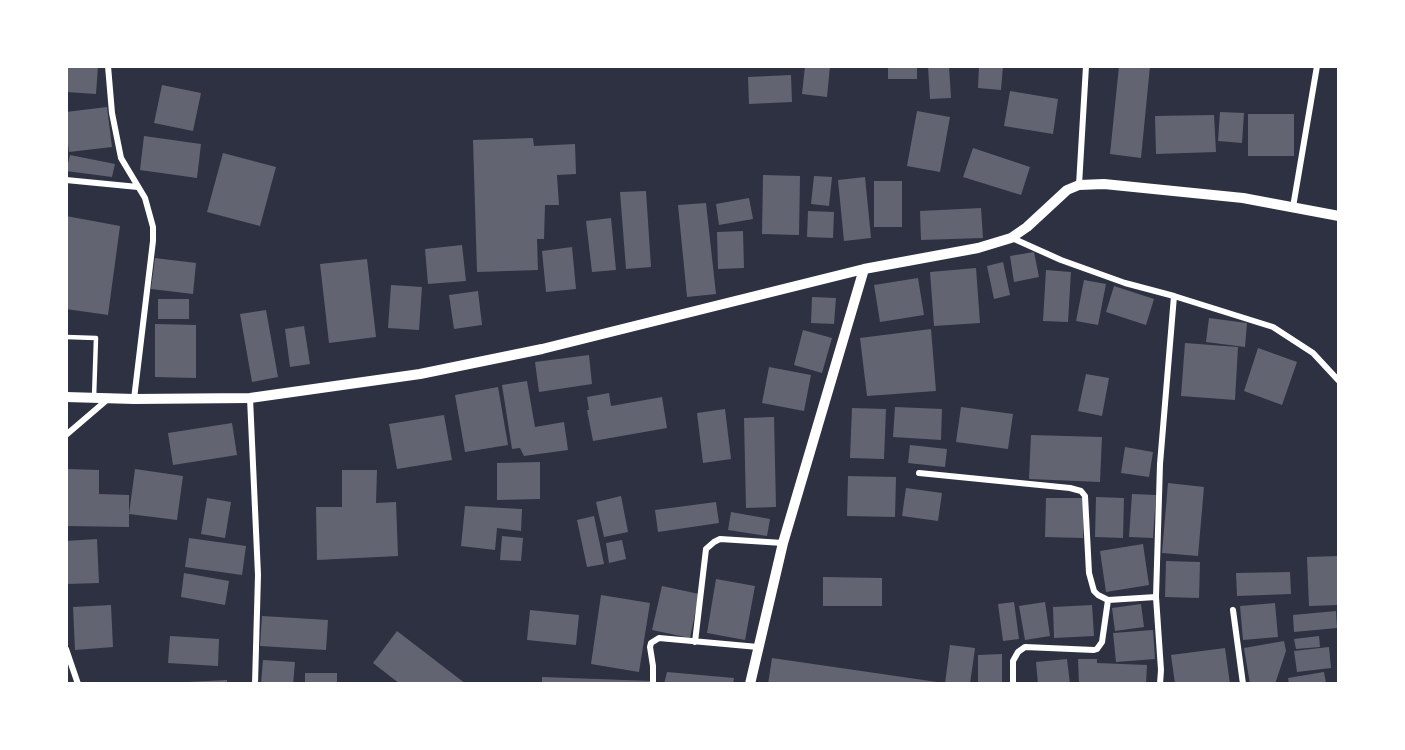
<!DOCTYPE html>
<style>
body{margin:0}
#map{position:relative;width:1405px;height:750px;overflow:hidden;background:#2d3142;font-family:"Fira Sans Condensed",sans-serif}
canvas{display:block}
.frame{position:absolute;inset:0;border:68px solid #fff;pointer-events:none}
</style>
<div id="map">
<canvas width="1405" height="750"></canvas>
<div class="frame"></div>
</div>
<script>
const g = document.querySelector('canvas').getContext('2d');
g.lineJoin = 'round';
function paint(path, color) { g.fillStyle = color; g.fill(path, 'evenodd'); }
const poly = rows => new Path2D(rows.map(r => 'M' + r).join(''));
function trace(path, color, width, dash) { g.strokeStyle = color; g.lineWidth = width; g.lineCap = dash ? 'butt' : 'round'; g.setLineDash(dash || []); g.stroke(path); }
paint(poly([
 [68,66,98,66,96,94,66,92],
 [805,66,830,66,827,97,802,94],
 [888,66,917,66,917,79,888,79],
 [928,66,949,66,951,98,930,99],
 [979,66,1003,66,1001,90,978,88],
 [1119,66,1150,66,1141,158,1110,154],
 [791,75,792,102,749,104,748,77],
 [162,85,201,93,193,131,154,123],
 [1010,91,1058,99,1053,134,1004,126],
 [107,107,112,147,69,152,66,128,66,112],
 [917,111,950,117,940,172,907,166],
 [1220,112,1244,113,1242,143,1218,141],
 [1248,114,1294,114,1294,156,1248,156],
 [1214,115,1216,152,1156,154,1155,116],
 [144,136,201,144,197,178,140,170],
 [533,138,534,146,575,144,576,174,557,175,559,205,545,205,544,239,537,239,538,270,477,272,473,140],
 [973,148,1030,167,1021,195,963,177],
 [223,153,276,167,260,226,207,212],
 [70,155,115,164,112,177,66,171],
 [763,175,800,176,799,235,762,234],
 [814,176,832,177,829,206,811,204],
 [865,177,871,238,844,241,838,180],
 [874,181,902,181,902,227,874,227],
 [646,191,651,267,626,269,620,192],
 [749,198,753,219,719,225,716,204],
 [706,203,716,294,687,297,678,205],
 [981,208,983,238,921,240,920,211],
 [808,211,834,212,833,238,807,237],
 [66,216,120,226,108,315,66,309],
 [611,218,616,270,592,272,586,221],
 [743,231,744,268,718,269,717,232],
 [462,245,466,281,428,284,425,249],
 [572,247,576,289,546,292,542,251],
 [1034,252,1039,277,1014,282,1010,256],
 [155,258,196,263,193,294,151,289],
 [367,259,376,337,329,343,320,264],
 [1003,262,1010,295,994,299,987,266],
 [976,268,980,323,934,326,930,272],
 [1046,270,1071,272,1068,322,1043,321],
 [918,278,924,315,880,322,874,285],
 [1084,280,1106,284,1098,325,1076,321],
 [391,285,422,287,419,330,388,328],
 [1114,286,1154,299,1146,325,1106,312],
 [478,291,482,325,454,329,449,295],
 [812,297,836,298,834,324,811,323],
 [158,299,189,299,189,319,158,319],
 [266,310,278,377,252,382,240,314],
 [1209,318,1247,323,1245,347,1206,342],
 [155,324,196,325,196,378,155,377],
 [304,326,310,364,290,367,285,329],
 [931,329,936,391,867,396,860,338],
 [803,330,832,338,822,373,794,365],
 [1185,343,1238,347,1235,400,1181,396],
 [1258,348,1297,362,1282,405,1244,391],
 [589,355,592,384,539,392,535,362],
 [769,367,811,375,804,411,762,403],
 [1086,374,1109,378,1102,416,1078,411],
 [527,381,535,427,564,422,568,450,524,456,520,448,512,449,502,385],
 [498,387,508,445,465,452,455,395],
 [609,393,611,406,662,397,667,428,593,441,587,410,589,410,587,397],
 [895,407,942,409,941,440,893,437],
 [961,407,1013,414,1008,449,956,442],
 [852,408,886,409,884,459,850,458],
 [725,409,731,459,703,463,697,413],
 [444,415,452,460,397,469,389,424],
 [774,417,776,507,746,508,744,418],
 [232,423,237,455,173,465,168,433],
 [1031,435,1102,437,1100,482,1029,479],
 [910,445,947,449,945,467,908,463],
 [1125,447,1153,452,1149,477,1121,473],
 [540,462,540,499,497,500,497,463],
 [66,469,99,470,99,494,129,495,129,527,66,526],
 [135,469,183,476,177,520,129,514],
 [342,470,377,470,376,503,396,502,398,556,317,560,316,507,342,507],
 [848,476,896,477,895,517,847,516],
 [1168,483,1204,487,1198,556,1162,553],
 [906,488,942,493,938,521,902,516],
 [1132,494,1156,495,1153,538,1129,537],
 [621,496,628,532,604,537,596,502],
 [1096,497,1124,498,1123,538,1095,537],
 [207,498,231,502,225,538,201,534],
 [1046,498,1084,498,1083,538,1045,537],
 [716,502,719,523,658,532,655,510],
 [465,506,522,509,521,531,497,528,495,550,461,546],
 [731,512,770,519,767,536,728,530],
 [594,516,604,564,587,567,577,520],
 [502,536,523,538,521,561,500,560],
 [189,538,246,546,242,575,185,567],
 [97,539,99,583,66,584,66,541],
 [622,540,626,559,609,563,606,543],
 [1143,544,1149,585,1106,592,1100,551],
 [1339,556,1339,605,1309,606,1307,557],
 [1166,561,1200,562,1199,598,1165,597],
 [1290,572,1291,594,1237,596,1236,573],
 [184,573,229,581,225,605,181,597],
 [823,577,882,578,882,606,823,606],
 [716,579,755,586,745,640,707,633],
 [662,586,699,594,690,638,652,630],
 [601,595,650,603,639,672,591,664],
 [1014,602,1019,639,1003,641,998,604],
 [1045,602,1050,636,1025,640,1019,606],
 [1275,603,1278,637,1243,640,1240,606],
 [1141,604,1144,627,1115,631,1112,608],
 [111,605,113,647,75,650,73,607],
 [1092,605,1094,636,1054,638,1053,607],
 [530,610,579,615,576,645,527,640],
 [1336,611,1337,628,1294,632,1293,615],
 [262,616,328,620,326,650,260,646],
 [1153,630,1155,659,1116,662,1113,633],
 [397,631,466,684,400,684,373,663],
 [170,636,219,639,218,666,168,663],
 [1319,636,1320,647,1296,649,1294,639],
 [1284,641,1286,651,1275,684,1250,684,1244,648],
 [950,645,975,648,970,684,945,684],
 [1329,647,1331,668,1297,672,1294,651],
 [1225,648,1230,684,1175,684,1171,655],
 [1002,654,1002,684,978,684,978,655],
 [772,658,944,683,944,684,768,684],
 [1067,659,1070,684,1038,684,1036,662],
 [1078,659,1097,659,1097,663,1147,665,1146,684,1079,684],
 [263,660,295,662,293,684,261,684],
 [667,672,734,678,733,684,664,684],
 [1324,672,1326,683,1289,684,1288,678],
 [305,673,337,673,337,684,305,684],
 [542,677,652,681,652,684,542,684],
 [227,680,227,684,188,684,188,682]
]), '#626471');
trace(poly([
 [66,337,96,338,94,398]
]), '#fff', 4.5);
trace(poly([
 [108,66,112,113,121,158,145,198,153,227,153,241,134,399],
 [66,180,138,187],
 [1079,185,1086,66],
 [1293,207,1317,66],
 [1012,238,1061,260,1125,283,1174,296,1273,327,1313,353,1339,381],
 [250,398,258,575,255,684],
 [66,435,108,399],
 [919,473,1070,488,1081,491,1085,496,1089,573,1094,591,1098,595,1108,600,1156,597],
 [1233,610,1243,684],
 [695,642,706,549,714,542,720,539,783,543],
 [66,649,78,684],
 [653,684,653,666,650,647,651,643,659,638,758,647],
 [1013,684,1013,661,1018,652,1025,647,1094,650,1097,649,1102,642,1108,600],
 [1160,684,1161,670,1156,597,1160,464,1174,296]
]), '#fff', 6);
trace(poly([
 [66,397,134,399,250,398,420,374,542,349,864,269,978,248,1011,238,1027,227,1067,190,1079,185,1104,184,1243,198,1339,216],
 [750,684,783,543,864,269]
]), '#fff', 10);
</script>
